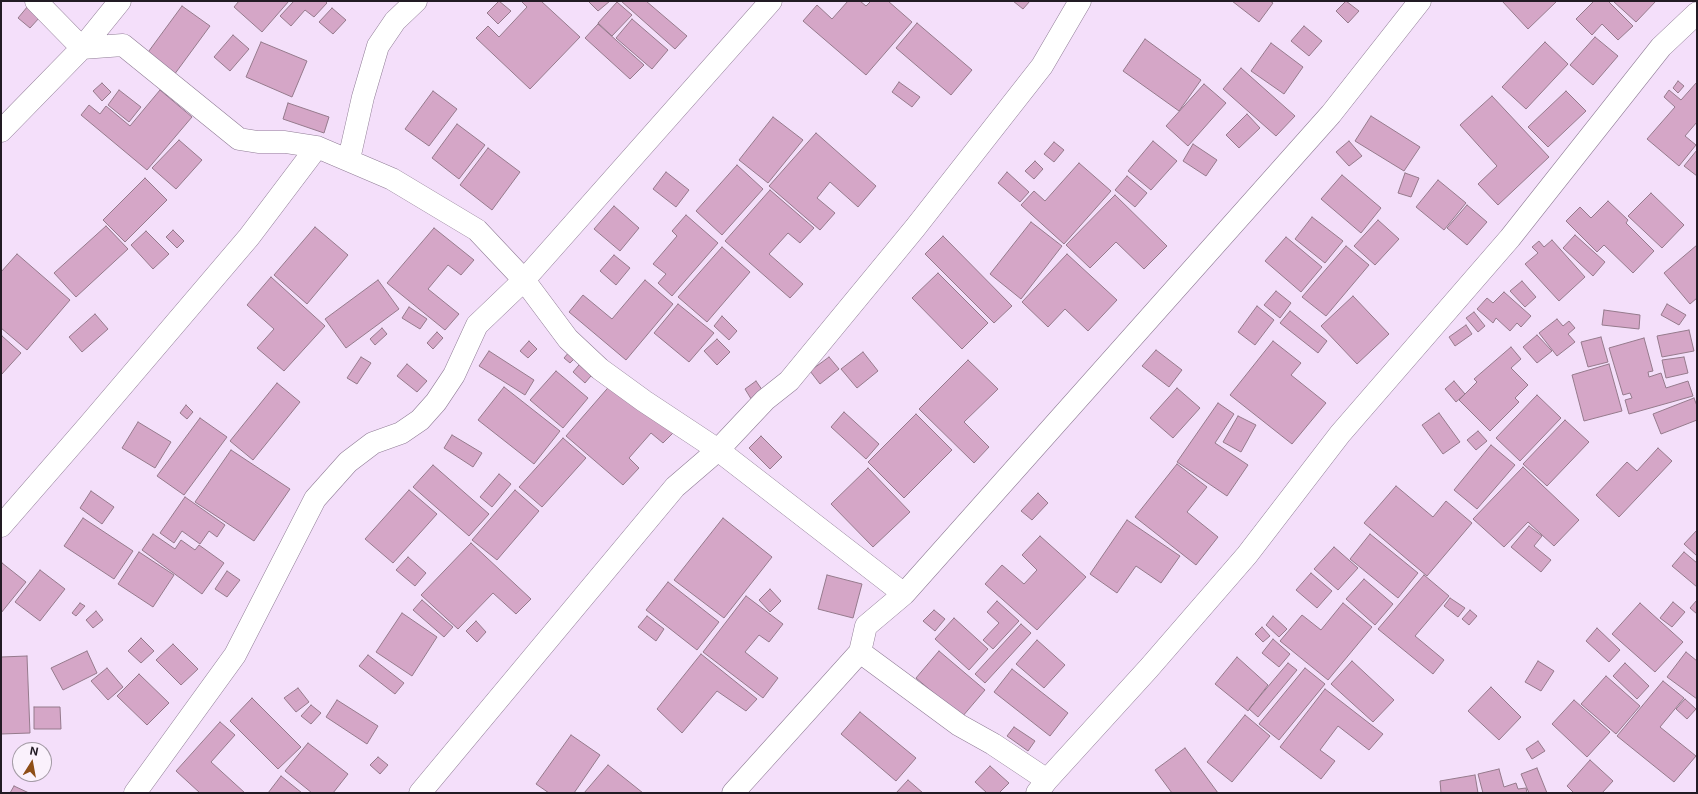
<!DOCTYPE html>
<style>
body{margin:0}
#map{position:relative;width:1698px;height:794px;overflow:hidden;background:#f4dffa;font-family:Inter,sans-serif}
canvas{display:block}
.frame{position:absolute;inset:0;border:2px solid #221b24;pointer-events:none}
.north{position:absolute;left:12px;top:742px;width:40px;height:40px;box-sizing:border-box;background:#faf1fc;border:1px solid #a49ba6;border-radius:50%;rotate:11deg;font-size:11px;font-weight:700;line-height:16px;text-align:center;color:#221b24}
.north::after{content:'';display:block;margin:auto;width:14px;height:18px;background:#8e4e17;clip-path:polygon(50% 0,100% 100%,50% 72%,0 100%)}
</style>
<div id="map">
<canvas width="1698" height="794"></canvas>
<div class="frame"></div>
<div class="north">N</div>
</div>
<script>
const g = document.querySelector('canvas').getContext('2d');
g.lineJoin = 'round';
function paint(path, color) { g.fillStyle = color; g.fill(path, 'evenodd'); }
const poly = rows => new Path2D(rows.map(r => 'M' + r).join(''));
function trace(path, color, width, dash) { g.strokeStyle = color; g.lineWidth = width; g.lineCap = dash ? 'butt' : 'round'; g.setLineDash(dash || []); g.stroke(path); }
const building = poly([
 [239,1,289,1,262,32,234,7,239,1],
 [294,1,325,1,327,3,314,17,305,10,291,26,280,16,294,1],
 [499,1,511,11,498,24,487,13,499,1],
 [521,1,541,1,580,37,530,89,476,38,488,26,499,37,527,7,521,1],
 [588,1,610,1,598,11,588,1],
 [621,1,646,1,687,36,675,49,621,1],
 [848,1,860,1,866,6,871,1,888,1,912,22,866,75,803,21,817,5,832,19,848,1],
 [1013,1,1030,1,1023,9,1013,1],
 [1232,1,1270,1,1273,3,1259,22,1232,1],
 [1346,1,1359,11,1348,23,1336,11,1346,1],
 [1502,1,1557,1,1528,29,1502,1],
 [1594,1,1608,1,1633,26,1618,40,1602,24,1592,35,1576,19,1594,1],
 [1613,1,1656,1,1636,22,1613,1],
 [617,2,632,15,612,36,598,23,617,2],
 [28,6,40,17,30,28,18,18,28,6],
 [182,6,210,26,174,75,146,55,182,6],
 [332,8,346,20,333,34,319,22,332,8],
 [632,19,668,50,652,69,616,38,632,19],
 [917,23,972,70,951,95,896,48,917,23],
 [598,24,644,65,630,79,585,38,598,24],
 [1304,26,1322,41,1309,56,1291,41,1304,26],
 [233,35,249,49,230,71,214,57,233,35],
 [1595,37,1618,56,1593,85,1570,65,1595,37],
 [1145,39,1201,80,1179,111,1123,71,1145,39],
 [261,42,307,61,292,97,246,77,261,42],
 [1545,42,1568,64,1526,109,1502,87,1545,42],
 [1271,43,1303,67,1284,94,1251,71,1271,43],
 [1241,68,1295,116,1276,136,1223,89,1241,68],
 [1678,81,1684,86,1678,93,1673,88,1678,81],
 [899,82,920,97,912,107,892,92,899,82],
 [1697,82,1697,122,1685,136,1696,145,1679,166,1647,139,1675,107,1664,97,1669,90,1681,100,1697,82],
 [102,83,111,92,102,101,93,91,102,83],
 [1204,84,1226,103,1188,146,1166,126,1204,84],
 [119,90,141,107,129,122,108,105,119,90],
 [160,90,192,117,147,170,81,115,89,105,100,114,106,106,130,126,160,90],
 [433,91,457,109,429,146,405,129,433,91],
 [1566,91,1586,111,1548,147,1528,127,1566,91],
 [1492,96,1549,157,1498,205,1478,184,1497,166,1460,125,1492,96],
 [288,103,329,117,324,133,283,119,288,103],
 [1247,114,1260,128,1239,148,1226,135,1247,114],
 [1371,116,1420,147,1404,171,1355,141,1371,116],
 [773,117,803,140,768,183,739,160,773,117],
 [457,124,485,145,459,179,432,158,457,124],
 [816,133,876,186,858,207,830,182,817,198,835,213,820,230,769,186,816,133],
 [179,140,202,160,176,189,152,168,179,140],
 [1153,141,1177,161,1151,190,1128,171,1153,141],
 [1349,141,1362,156,1349,166,1336,152,1349,141],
 [1054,142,1064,150,1054,162,1044,154,1054,142],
 [1193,144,1217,160,1206,176,1183,161,1193,144],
 [488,148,520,172,492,210,460,185,488,148],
 [1697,150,1697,176,1684,166,1697,150],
 [1035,161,1043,169,1034,179,1025,171,1035,161],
 [1079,163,1111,191,1064,244,1021,205,1034,191,1045,201,1079,163],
 [737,165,763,189,722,235,696,211,737,165],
 [666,172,689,190,676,207,653,189,666,172],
 [1007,172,1029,192,1020,202,998,183,1007,172],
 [1405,173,1419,178,1411,197,1398,193,1405,173],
 [1342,175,1381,208,1361,233,1321,199,1342,175],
 [1127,176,1147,193,1135,207,1115,190,1127,176],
 [145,178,167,200,125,242,103,220,145,178],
 [1438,180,1466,203,1444,230,1416,207,1438,180],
 [770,190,814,228,800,243,788,233,769,254,803,284,790,298,725,241,770,190],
 [1651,193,1684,225,1662,248,1628,216,1651,193],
 [1115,195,1167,246,1144,269,1116,242,1090,268,1066,245,1115,195],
 [1608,201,1628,220,1626,223,1654,251,1633,273,1604,245,1597,252,1566,221,1580,207,1591,218,1608,201],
 [1467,205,1487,222,1467,245,1447,228,1467,205],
 [614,206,639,228,620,251,594,229,614,206],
 [686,215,718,243,672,296,658,283,666,274,653,264,677,236,672,231,686,215],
 [1312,217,1343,241,1325,263,1295,239,1312,217],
 [1378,220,1399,239,1375,265,1354,246,1378,220],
 [1031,222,1062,246,1021,299,990,274,1031,222],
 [106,226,128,249,76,297,54,273,106,226],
 [315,227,348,255,307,304,274,275,315,227],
 [434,228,474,260,461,275,448,265,428,289,459,314,445,330,387,283,434,228],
 [173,230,184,241,177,248,166,237,173,230],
 [146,231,169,254,153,269,131,245,146,231],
 [1575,235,1605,262,1593,276,1563,248,1575,235],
 [943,236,1012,306,994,323,925,254,943,236],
 [1286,237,1322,267,1301,292,1265,261,1286,237],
 [1552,240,1585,277,1559,301,1525,264,1538,253,1532,247,1539,241,1544,247,1552,240],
 [1697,245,1697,298,1690,304,1664,273,1697,245],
 [1346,246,1369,265,1326,316,1302,297,1346,246],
 [722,247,750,272,707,322,678,297,722,247],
 [17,254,70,300,27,350,1,328,1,272,17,254],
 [1067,254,1117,300,1088,331,1065,309,1048,327,1022,302,1067,254],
 [614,255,630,268,616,285,600,271,614,255],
 [938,273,988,323,962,349,912,298,938,273],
 [271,277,325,326,284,371,257,348,274,329,247,305,271,277],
 [378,280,399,309,346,348,325,319,378,280],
 [645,280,673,304,626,360,569,312,583,295,612,319,645,280],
 [1522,281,1536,297,1525,307,1510,291,1522,281],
 [1276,291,1291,303,1280,318,1264,305,1276,291],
 [1504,292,1531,316,1521,327,1517,323,1510,331,1496,318,1493,323,1477,309,1487,298,1493,303,1504,292],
 [1353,296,1389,334,1357,364,1321,326,1353,296],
 [678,304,714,333,689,362,654,333,678,304],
 [1667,304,1686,315,1679,325,1661,315,1667,304],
 [1257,306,1274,320,1255,345,1238,332,1257,306],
 [409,307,427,319,420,329,402,318,409,307],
 [1604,310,1640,315,1639,329,1602,325,1604,310],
 [1290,311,1327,341,1318,353,1280,323,1290,311],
 [1474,312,1485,326,1478,332,1466,318,1474,312],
 [95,314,108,329,82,352,69,337,95,314],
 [722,316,737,331,729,340,714,326,722,316],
 [1557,319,1563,326,1569,321,1575,328,1568,334,1575,342,1557,356,1539,333,1557,319],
 [1466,325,1472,334,1455,346,1449,337,1466,325],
 [382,328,387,334,375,345,370,339,382,328],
 [1689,330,1694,351,1662,357,1657,336,1689,330],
 [437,332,443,338,433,349,427,343,437,332],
 [1537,335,1552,351,1537,363,1523,347,1537,335],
 [2,336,21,353,1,375,1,337,2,336],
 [1601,337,1608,362,1588,367,1581,342,1601,337],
 [1644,338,1653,371,1648,372,1649,377,1661,373,1666,388,1688,381,1693,396,1629,414,1625,400,1632,398,1630,393,1623,395,1609,348,1644,338],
 [717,339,730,352,717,365,704,351,717,339],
 [529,341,537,349,528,358,520,351,529,341],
 [1273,341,1301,363,1291,375,1326,403,1292,444,1230,395,1273,341],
 [1511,347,1521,359,1511,368,1528,385,1515,398,1519,402,1490,431,1459,400,1477,382,1474,379,1511,347],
 [1156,350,1182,370,1169,387,1142,366,1156,350],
 [489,351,534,380,525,395,479,366,489,351],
 [570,351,576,357,570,363,564,358,570,351],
 [863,352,878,371,857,388,841,369,863,352],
 [361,357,371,363,357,384,347,378,361,357],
 [829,357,839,369,820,384,810,371,829,357],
 [1684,357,1688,373,1666,378,1662,360,1684,357],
 [584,359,596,370,585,383,573,372,584,359],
 [968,360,998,389,964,422,989,447,974,463,919,409,968,360],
 [407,364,427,381,417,392,397,376,407,364],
 [1609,364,1622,411,1584,421,1572,375,1609,364],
 [556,371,588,398,563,428,530,400,556,371],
 [756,381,765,394,753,402,745,389,756,381],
 [1454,381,1465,394,1456,402,1445,389,1454,381],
 [613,382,673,433,663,443,651,433,629,458,639,468,623,485,566,436,613,382],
 [277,383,300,402,253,460,230,441,277,383],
 [504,387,560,431,534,464,478,420,504,387],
 [1177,388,1200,408,1173,438,1150,418,1177,388],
 [1537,395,1561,418,1520,461,1496,438,1537,395],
 [1694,398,1697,406,1697,420,1661,434,1653,414,1694,398],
 [1218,403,1234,414,1215,443,1248,465,1227,496,1177,462,1218,403],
 [186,405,193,412,187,419,180,413,186,405],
 [844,412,879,444,866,459,831,427,844,412],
 [1439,413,1460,442,1443,454,1422,425,1439,413],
 [916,414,952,450,904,498,868,462,916,414],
 [1238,416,1256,425,1241,452,1223,442,1238,416],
 [200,418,227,437,184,495,157,476,200,418],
 [1565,420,1589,442,1547,486,1523,464,1565,420],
 [138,422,171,442,155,468,122,448,138,422],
 [1478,431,1487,441,1476,450,1467,440,1478,431],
 [452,435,482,453,473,467,444,448,452,435],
 [761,436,782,457,770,469,749,448,761,436],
 [563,438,586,458,542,507,519,487,563,438],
 [1491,445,1515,465,1477,509,1454,490,1491,445],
 [1658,448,1672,461,1619,517,1596,495,1627,462,1637,471,1658,448],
 [231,450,290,489,254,541,195,502,231,450],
 [1177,464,1207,487,1187,512,1218,537,1196,565,1135,517,1177,464],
 [433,465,489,514,469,536,413,487,433,465],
 [1523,467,1579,520,1554,546,1528,522,1504,547,1473,519,1523,467],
 [868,468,910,512,873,547,831,504,868,468],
 [499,474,511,484,492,507,480,497,499,474],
 [1396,486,1433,517,1446,501,1472,523,1427,576,1364,523,1396,486],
 [409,490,437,514,393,563,365,539,409,490],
 [515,490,539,511,497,560,472,540,515,490],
 [91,491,114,507,102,524,80,508,91,491],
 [1038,493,1048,503,1032,520,1021,511,1038,493],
 [185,497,225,525,217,537,209,531,200,544,182,531,174,543,160,533,185,497],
 [83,518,133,551,114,579,64,546,83,518],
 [723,518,772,557,724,618,674,580,723,518],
 [1127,520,1180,556,1161,583,1136,566,1117,593,1090,574,1127,520],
 [1529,526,1542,536,1534,546,1551,560,1541,572,1511,547,1529,526],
 [1697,530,1697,556,1684,544,1697,530],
 [153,534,175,549,181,540,195,550,199,545,224,563,202,594,142,550,153,534],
 [1370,534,1418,573,1398,598,1350,559,1370,534],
 [1040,536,1086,577,1037,630,985,584,1002,565,1024,584,1037,570,1022,555,1040,536],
 [471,543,531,599,516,614,493,593,458,629,421,595,471,543],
 [1334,547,1358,568,1338,590,1314,569,1334,547],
 [139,552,174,575,153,607,118,584,139,552],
 [1684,552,1697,563,1697,587,1672,566,1684,552],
 [408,557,426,573,415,586,396,570,408,557],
 [2,563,26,582,1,613,1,565,2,563],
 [40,570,65,589,40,621,15,602,40,570],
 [227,571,240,580,227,597,215,589,227,571],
 [1311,573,1332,591,1317,608,1296,590,1311,573],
 [827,575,862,584,853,618,818,609,827,575],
 [1424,575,1449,596,1415,636,1444,660,1433,674,1378,629,1424,575],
 [1364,579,1393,604,1375,625,1346,599,1364,579],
 [668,582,719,622,697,650,646,610,668,582],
 [770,589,781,601,770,612,759,600,770,589],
 [746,596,783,624,769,642,759,635,745,652,778,678,763,698,703,652,746,596],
 [1450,598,1465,608,1458,617,1444,606,1450,598],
 [422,600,453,627,444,637,413,610,422,600],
 [1697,600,1697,614,1690,608,1697,600],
 [997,601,1019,621,993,649,983,640,999,623,987,612,997,601],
 [1673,602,1685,612,1672,627,1660,618,1673,602],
 [80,603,85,606,76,616,72,613,80,603],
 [1343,603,1372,627,1328,680,1280,641,1302,615,1321,630,1343,603],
 [1640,603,1683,642,1655,672,1612,634,1640,603],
 [934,610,945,619,935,631,923,621,934,610],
 [1470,610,1477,616,1469,625,1462,619,1470,610],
 [96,611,103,620,93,628,86,620,96,611],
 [402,613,437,637,412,676,376,652,402,613],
 [647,616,664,629,656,641,638,627,647,616],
 [1273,616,1287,629,1279,637,1266,625,1273,616],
 [954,618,988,649,969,670,935,639,954,618],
 [476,621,486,632,477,642,466,631,476,621],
 [1021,624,1031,633,985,683,975,674,1021,624],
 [1262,627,1270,636,1263,642,1255,634,1262,627],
 [1597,628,1620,650,1609,662,1586,641,1597,628],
 [141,638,154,651,141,663,128,651,141,638],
 [1273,639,1290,654,1279,667,1262,653,1273,639],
 [1037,640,1065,665,1044,688,1016,664,1037,640],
 [173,644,198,669,181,685,156,660,173,644],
 [87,651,97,673,63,690,51,668,87,651],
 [939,651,985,690,962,717,916,678,939,651],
 [1686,652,1697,661,1697,699,1667,677,1686,652],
 [701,654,757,699,746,711,717,691,682,733,657,709,701,654],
 [368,655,404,683,395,694,359,666,368,655],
 [27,656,30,733,1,734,1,657,27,656],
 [1237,657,1268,685,1248,711,1215,684,1237,657],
 [1352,661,1394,700,1373,722,1331,684,1352,661],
 [1538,661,1554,671,1541,691,1525,682,1538,661],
 [1288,663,1297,670,1258,717,1249,709,1288,663],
 [1625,663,1649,686,1637,699,1613,676,1625,663],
 [107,668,123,687,108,700,91,681,107,668],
 [1305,668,1325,684,1279,740,1259,724,1305,668],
 [1012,669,1068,713,1050,736,994,692,1012,669],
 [139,674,169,703,147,725,117,696,139,674],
 [1606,676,1640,706,1616,734,1581,704,1606,676],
 [1663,681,1684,698,1660,727,1696,756,1674,782,1617,736,1663,681],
 [1491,687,1521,717,1499,740,1468,711,1491,687],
 [298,688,309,702,296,712,284,698,298,688],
 [1325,689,1383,734,1369,750,1338,726,1320,750,1335,761,1321,779,1280,747,1325,689],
 [252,698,301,747,278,769,230,721,252,698],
 [1685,699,1696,709,1687,719,1676,709,1685,699],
 [337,700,378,726,367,744,326,717,337,700],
 [1574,700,1610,732,1587,757,1552,724,1574,700],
 [311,705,321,713,311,724,301,716,311,705],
 [34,707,60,707,61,729,34,729,34,707],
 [860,712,916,758,896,781,841,734,860,712],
 [1245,715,1270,736,1232,782,1207,762,1245,715],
 [220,722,235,735,211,762,245,793,200,793,176,771,220,722],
 [1014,727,1035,741,1028,751,1007,736,1014,727],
 [571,735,600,755,574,793,549,793,536,784,571,735],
 [1538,741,1545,751,1532,759,1526,749,1538,741],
 [308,743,348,774,333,793,312,793,285,771,308,743],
 [1185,748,1218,793,1172,793,1155,770,1185,748],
 [378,757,388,765,380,774,370,765,378,757],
 [1590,760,1613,781,1602,793,1574,793,1567,786,1590,760],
 [608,765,643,793,584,793,608,765],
 [990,766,1009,783,999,793,987,793,975,782,990,766],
 [1537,768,1547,793,1529,793,1521,774,1537,768],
 [1499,769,1504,787,1516,783,1518,789,1526,788,1527,793,1483,793,1478,774,1499,769],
 [1475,775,1478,793,1441,793,1440,781,1475,775],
 [281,776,302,793,268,793,281,776],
 [908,780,923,793,896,793,908,780],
 [14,786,29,793,10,793,14,786]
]);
paint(building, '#d5a6c7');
trace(building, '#957a8c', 1);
const minor = poly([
 [36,1,82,48,123,45,239,139,258,142,285,142,317,147,392,179,477,230,524,280,568,339,600,369,644,401,718,450,904,594],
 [1,131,82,48,120,1],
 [349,159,363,97,378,46,395,21,416,1],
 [1,526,88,426,249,237,317,147],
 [1047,780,1149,668,1247,555,1340,434,1510,238,1661,47,1697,13],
 [135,793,235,655,315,499,348,462,373,443,401,433,420,420,436,402,454,375,477,325,524,280,771,1],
 [420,793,675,487,718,450,765,400,789,381,915,228,1042,66,1080,1],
 [733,793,860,652],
 [1037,793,1047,780,993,744,959,725,860,652,866,626,904,594,1331,114,1420,1]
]);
trace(minor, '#8f7c95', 23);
trace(minor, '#fff', 22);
</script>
